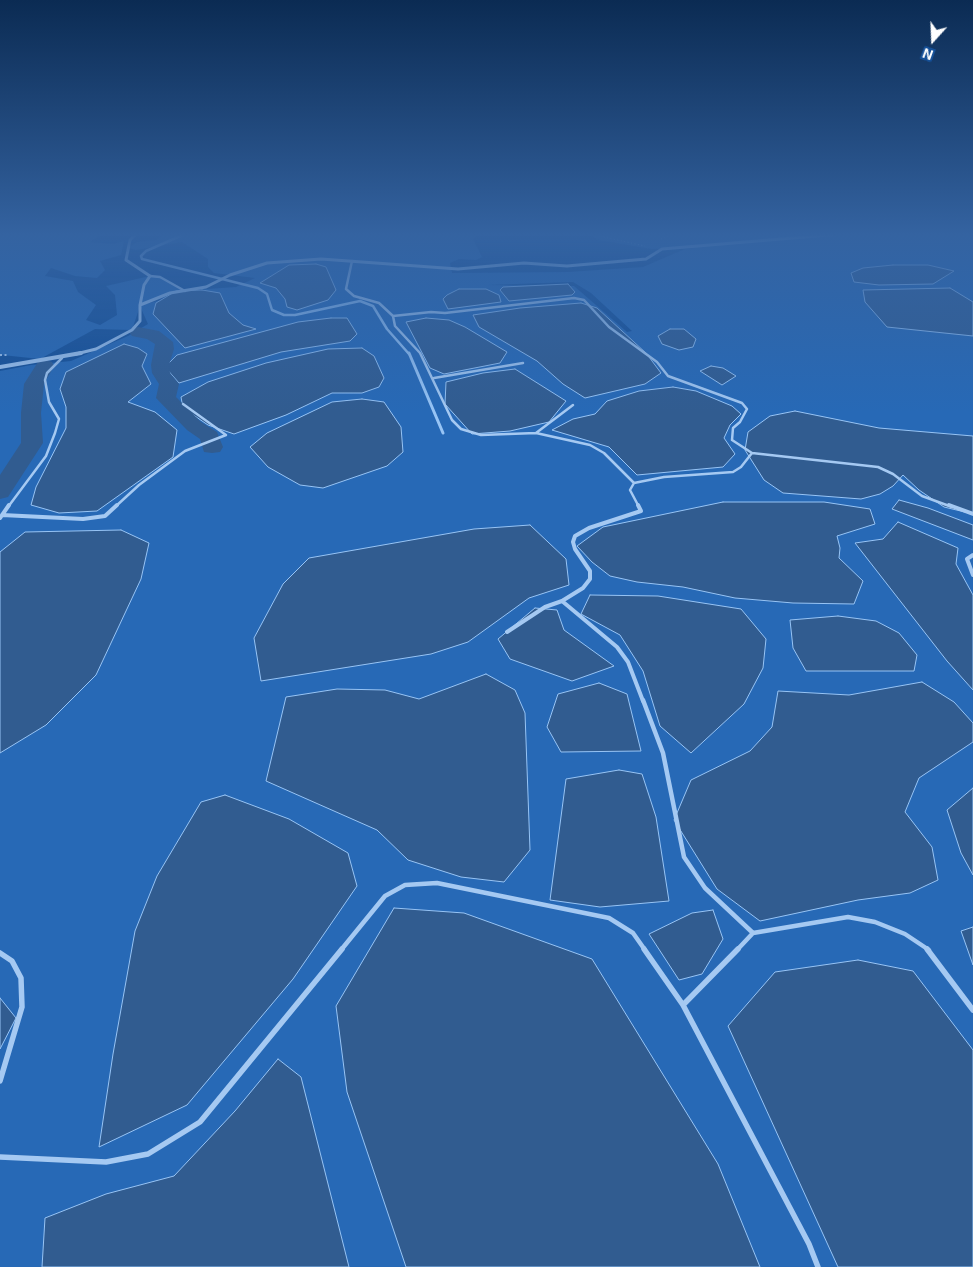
<!DOCTYPE html>
<style>
body{margin:0}
#map{position:relative;width:973px;height:1267px;overflow:hidden;background:#144f97;font-family:"Exo 2",sans-serif}
canvas{display:block}
.north{position:absolute;left:908px;top:15px;width:50px;height:50px;-webkit-text-stroke:4px #144f97;paint-order:stroke;rotate:200deg;font-size:14px;font-weight:700;line-height:20px;text-align:center;color:#fff}
.north::after{content:'';display:block;margin:auto;width:18px;height:22px;background:#fff;clip-path:polygon(50% 0,100% 100%,50% 72%,0 100%)}
</style>
<div id="map">
<canvas width="973" height="1267"></canvas>
<div class="north">N</div>
</div>
<script>
const g = document.querySelector('canvas').getContext('2d');
g.lineJoin = 'round';
function paint(path, color) { g.fillStyle = color; g.fill(path, 'evenodd'); }
const poly = rows => new Path2D(rows.map(r => 'M' + r).join(''));
function trace(path, color, width, dash) { g.strokeStyle = color; g.lineWidth = width; g.lineCap = dash ? 'butt' : 'round'; g.setLineDash(dash || []); g.stroke(path); }
paint(poly([
 [0,234,102,234,90,242,113,244,124,241,121,255,100,261,105,270,97,278,75,276,51,268,45,276,73,281,78,292,96,305,86,320,100,325,117,315,115,295,106,286,150,276,160,277,182,289,141,305,207,289,236,287,255,278,214,273,208,267,208,259,182,242,136,250,128,248,137,242,156,240,164,234,478,234,473,239,482,257,476,260,459,259,450,263,452,273,568,272,643,267,685,249,694,248,651,249,599,240,589,234,973,234,973,1267,0,1267,0,371,31,365,71,361,128,336,148,324,140,306,132,330,95,329,40,359,2,355,0,357],
 [573,282,591,293,632,331,627,332,574,286,488,285]
]), '#2769b6');
const water = poly([
 [316,264,326,267,336,290,328,300,297,310,287,307,285,299,276,288,260,283,289,265,316,264],
 [893,265,928,265,954,271,933,284,879,285,854,282,851,273,863,268,893,265],
 [568,284,575,292,572,295,509,301,500,290,503,287,568,284],
 [950,288,973,302,973,336,887,327,865,302,863,290,950,288],
 [459,289,486,289,499,295,501,302,448,309,443,299,447,295,459,289],
 [202,290,220,293,229,313,243,325,256,329,185,348,153,314,156,303,176,291,202,290],
 [581,303,597,308,646,353,661,373,645,384,585,398,563,384,537,361,479,327,473,315,520,308,581,303],
 [331,318,347,318,357,334,350,341,281,352,179,383,165,367,177,355,298,322,331,318],
 [426,318,449,320,465,327,507,352,500,363,444,374,430,368,406,322,426,318],
 [670,329,684,329,696,339,693,347,679,350,662,344,658,336,670,329],
 [124,344,138,348,147,354,142,366,151,384,128,402,155,412,177,430,173,457,97,511,59,513,31,505,36,487,66,428,66,407,60,389,66,372,124,344],
 [362,348,374,356,384,378,379,387,362,393,332,393,286,415,234,434,208,425,183,408,181,397,208,382,266,363,328,349,362,348],
 [711,366,723,368,736,376,722,385,700,371,711,366],
 [515,369,566,401,549,422,510,431,472,434,445,404,446,382,483,373,515,369],
 [673,387,696,391,732,406,741,414,730,425,724,438,735,454,723,467,637,475,609,447,552,430,573,419,595,414,607,401,639,391,673,387],
 [362,399,384,402,401,427,403,452,387,466,323,488,300,485,268,467,250,447,267,433,332,402,362,399],
 [795,411,879,428,973,436,973,514,944,507,919,490,903,475,893,486,880,494,861,499,783,493,764,480,745,450,748,432,770,416,795,411],
 [899,500,928,508,973,525,973,540,892,509,899,500],
 [723,502,824,502,870,509,875,524,837,536,840,548,839,558,863,581,854,604,793,603,735,598,683,587,637,582,610,576,592,562,577,546,603,527,723,502],
 [898,522,958,548,956,564,973,595,973,690,947,661,855,543,883,539,898,522],
 [530,525,566,559,569,585,529,598,468,642,431,654,261,681,254,638,283,584,309,558,474,529,530,525],
 [121,530,149,543,141,579,96,675,46,725,0,753,0,552,25,532,121,530],
 [590,595,658,596,741,609,766,639,763,668,744,704,691,753,660,726,643,671,620,635,581,614,590,595],
 [535,608,557,610,564,630,614,666,572,681,510,659,498,639,535,608],
 [838,616,876,621,899,633,917,655,914,671,806,671,793,648,790,620,838,616],
 [486,674,515,690,525,713,530,850,504,882,461,877,408,860,377,830,266,781,286,697,337,689,385,690,419,699,486,674],
 [922,682,954,702,973,723,973,742,919,778,905,812,932,847,938,880,910,893,858,900,760,921,717,889,674,820,691,780,750,751,772,727,778,691,849,695,922,682],
 [599,683,627,694,641,751,561,752,547,727,558,694,599,683],
 [619,770,642,774,656,817,669,901,600,907,550,900,566,779,619,770],
 [973,788,973,875,961,853,947,810,973,788],
 [225,795,289,819,348,853,357,886,293,979,187,1105,99,1147,113,1054,135,931,157,876,201,802,225,795],
 [394,908,464,913,592,959,718,1164,760,1267,406,1267,347,1092,336,1006,394,908],
 [713,910,723,939,702,974,679,980,649,934,692,913,713,910],
 [973,927,973,965,961,931,973,927],
 [858,960,913,971,973,1050,973,1267,838,1267,728,1026,775,972,858,960],
 [0,998,16,1018,0,1049,0,998],
 [278,1059,301,1077,349,1267,42,1267,45,1218,106,1194,174,1176,235,1111,278,1059]
]);
paint(water, '#315c90');
trace(water, '#97c4f5', 1);
trace(poly([
 [185,234,146,251,141,256,142,259,258,288,267,294,272,310,284,315,295,315,360,301,373,306,387,329,409,354]
]), '#97c4f5', 2.5);
trace(poly([
 [409,353,443,433]
]), '#97c4f5', 3);
paint(poly([
 [138,327,159,331,173,342,174,349,169,365,170,373,179,384,176,397,201,422,217,432,223,447,220,452,212,453,204,452,200,439,187,430,156,398,159,384,152,373,151,365,155,344,147,339,132,336,129,332,132,328,138,327],
 [45,360,52,362,54,366,44,384,41,413,43,443,8,497,0,499,0,475,21,443,21,413,24,384,38,362,45,360]
]), '#315c90');
trace(poly([
 [590,234,645,246],
 [661,239,674,234]
]), '#a5c9f2', 1, [1, 2.5]);
trace(poly([
 [0,355,9,355]
]), '#a5c9f2', 2, [2, 2.5]);
trace(poly([
 [352,261,346,289,354,296,379,303,393,316,395,326,420,353,452,420,461,429,481,435,536,433,590,445,604,453,634,483,630,490,639,507],
 [150,276,160,277,185,291],
 [393,316,431,312,445,313,574,298,584,300,609,327,657,362,668,376,742,403,747,409,740,422,733,428,732,440,752,453,878,467,893,474,922,496,952,507],
 [434,378,523,363],
 [183,404,226,435],
 [536,433,573,405],
 [634,483,664,477,733,472,741,467,752,453],
 [8,507,46,456,55,433,59,419,49,402,45,380,47,373,62,358],
 [115,507,139,485,185,451,226,435]
]), '#a5c9f2', 2.5);
trace(poly([
 [949,505,973,514],
 [2,515,83,519,105,516,117,505],
 [0,518,9,505],
 [973,555,967,559,973,575],
 [562,601,617,647,628,662,643,701],
 [507,632,545,607,562,601,583,588,590,579,590,571,575,549,573,542,575,536,589,528,641,511,638,505]
]), '#a5c9f2', 4);
trace(poly([
 [643,700,663,753,684,857,705,888,753,933],
 [341,950,385,896,405,885,437,883,609,918,633,933,645,950],
 [737,950,753,933,848,917,875,922,905,934,929,950]
]), '#a5c9f2', 4.5);
trace(poly([
 [644,949,683,1005,809,1244,818,1267],
 [927,949,973,1010],
 [0,953,12,961,21,978,22,1007,0,1081],
 [683,1005,738,949],
 [0,1157,106,1162,148,1154,200,1122,342,949]
]), '#a5c9f2', 5.5);
trace(poly([
 [136,234,130,240,126,260,150,276,144,285,140,305],
 [76,354,96,349,132,330,140,321,140,305,170,293,206,287,230,275,267,263,321,259,458,269,524,263,567,266,646,259,662,249,840,234]
]), '#a5c9f2', 3);
trace(poly([
 [0,367,81,353]
]), '#a5c9f2', 4);
const sky = g.createLinearGradient(0, 0, 0, 412);
sky.addColorStop(0, '#0b2b53');
sky.addColorStop(0.57, '#3463a1');
sky.addColorStop(1, '#3463a100');
g.fillStyle = sky;
g.fillRect(0, 0, 973, 412);
</script>
